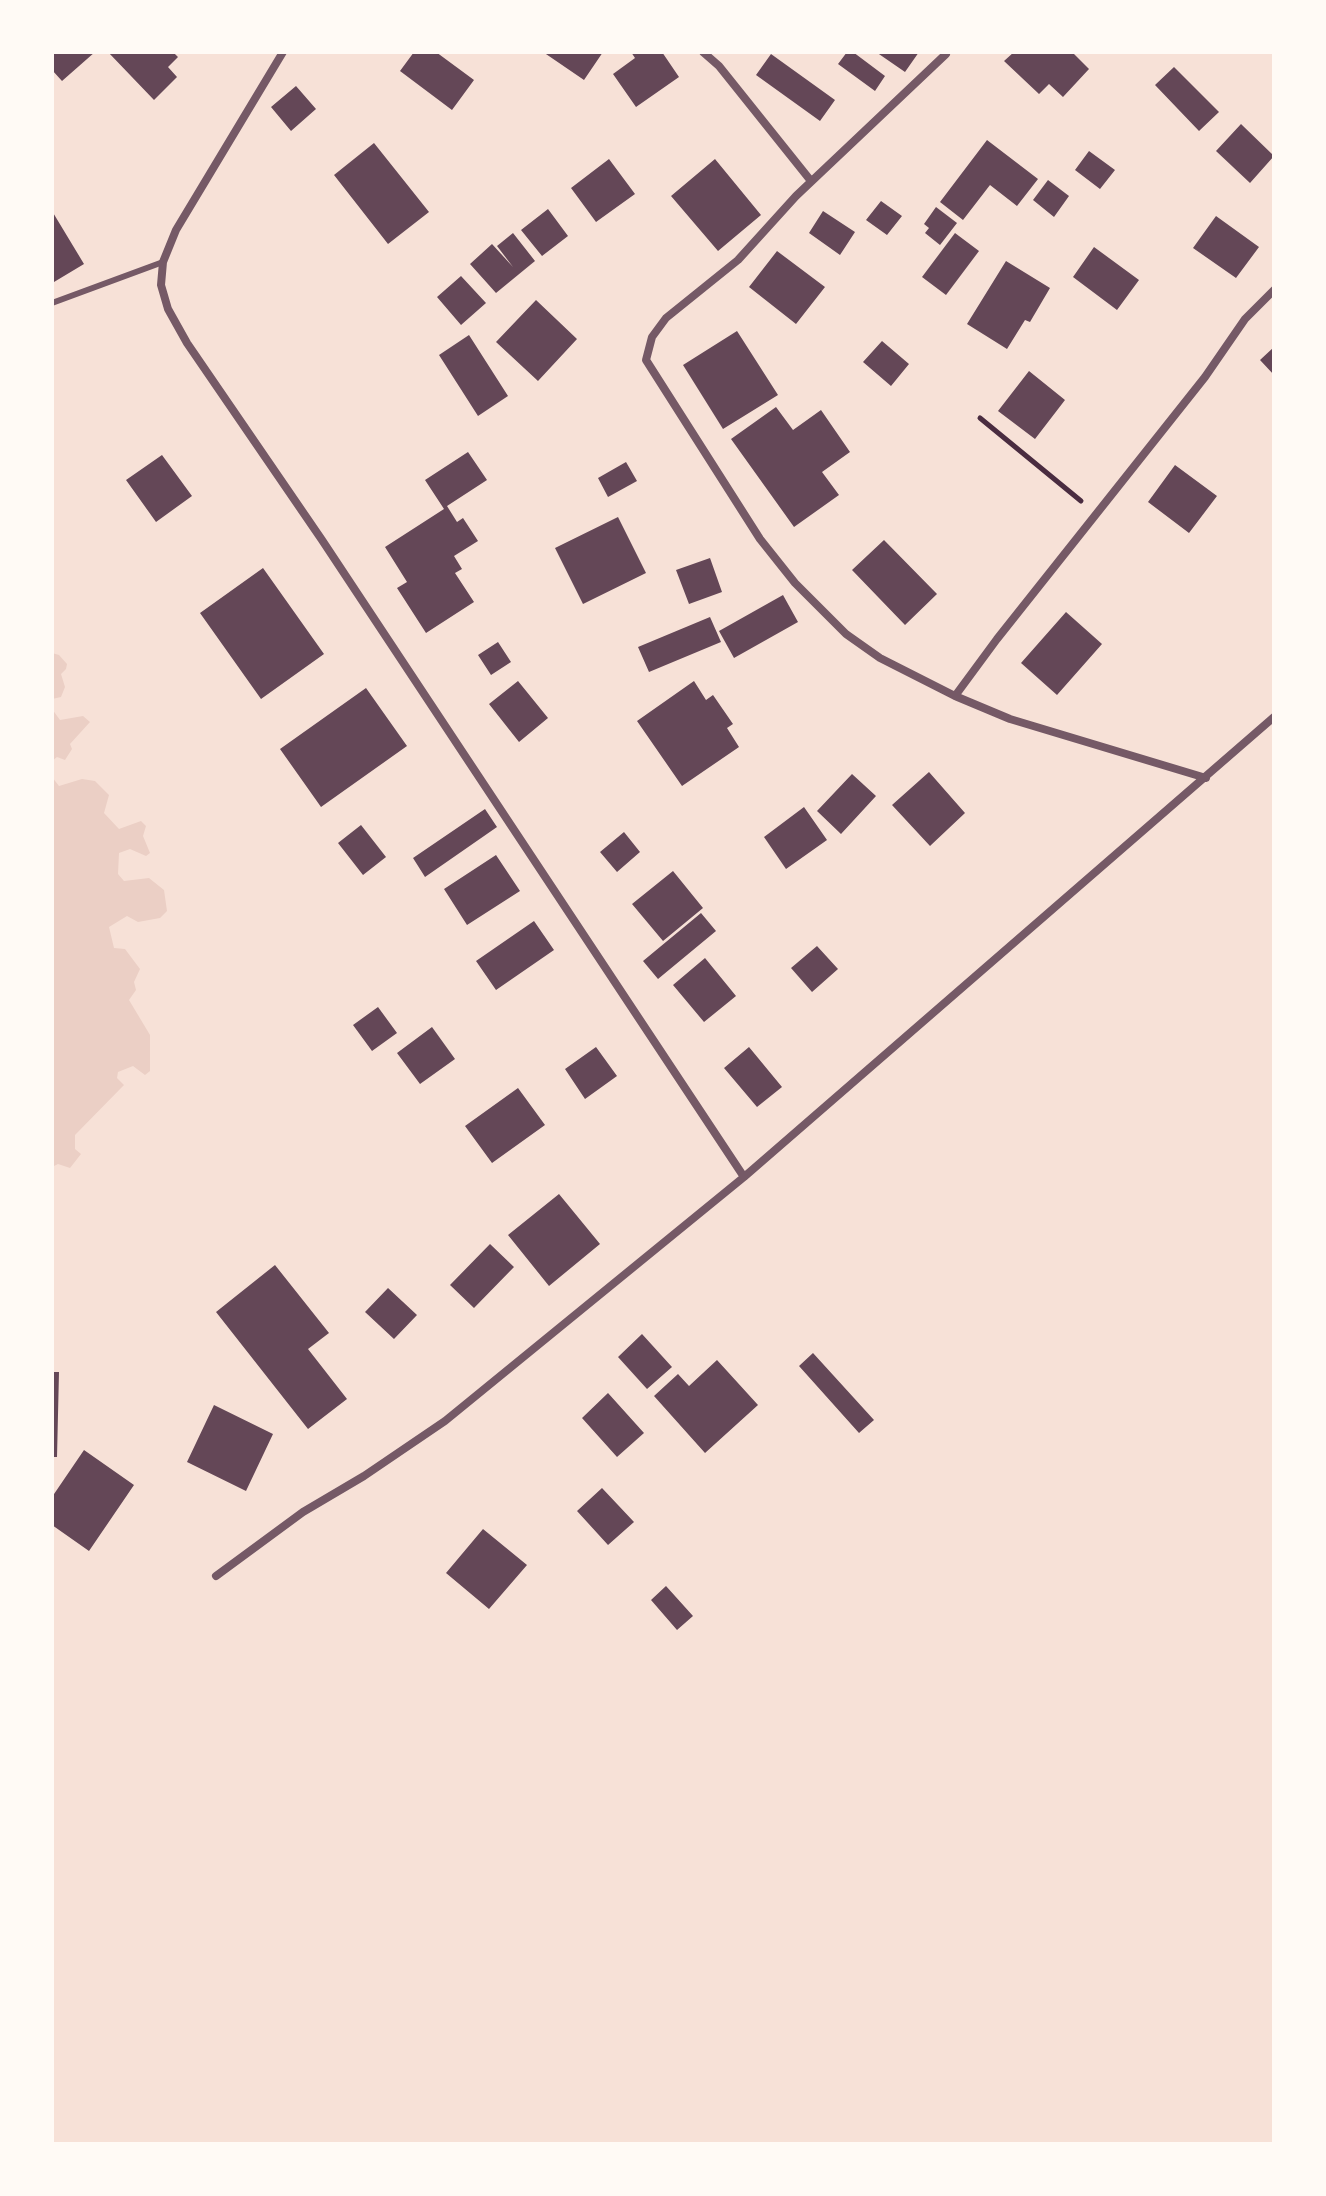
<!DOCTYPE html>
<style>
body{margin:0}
#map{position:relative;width:1326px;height:2196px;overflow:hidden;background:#f7e1d7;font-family:"Open Sans",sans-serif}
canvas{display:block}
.frame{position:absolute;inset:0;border:54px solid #fffaf5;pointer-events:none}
</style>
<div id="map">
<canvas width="1326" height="2196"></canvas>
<div class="frame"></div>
</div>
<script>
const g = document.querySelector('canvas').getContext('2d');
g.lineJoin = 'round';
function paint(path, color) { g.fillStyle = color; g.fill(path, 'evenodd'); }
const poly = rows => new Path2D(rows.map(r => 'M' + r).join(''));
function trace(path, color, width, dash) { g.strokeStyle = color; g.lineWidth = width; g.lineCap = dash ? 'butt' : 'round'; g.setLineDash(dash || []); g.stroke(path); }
paint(poly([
 [52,653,59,655,67,664,66,669,61,674,65,687,61,697,52,699],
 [52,709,60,720,83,716,90,722,70,744,72,749,65,760,57,757,52,761],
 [52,777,59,786,82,779,95,781,109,795,104,813,119,829,141,821,146,826,143,836,150,853,146,856,130,849,119,853,118,874,124,881,149,878,164,890,167,911,160,918,138,922,127,916,109,927,114,948,125,949,140,969,134,982,136,990,129,1000,150,1035,150,1071,145,1075,133,1066,118,1072,117,1078,124,1085,75,1135,75,1149,81,1154,70,1168,58,1164,52,1167]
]), '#ebcfc5');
paint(poly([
 [52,52,95,52,62,81,52,70],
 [108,52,173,52,178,57,168,67,177,77,154,100],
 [414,52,436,52,474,80,452,110,400,71],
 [543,52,603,52,584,80],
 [631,52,662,52,679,77,636,107,613,74,635,58],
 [847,52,853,52,885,76,875,91,838,64],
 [876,52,919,52,905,72],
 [1014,52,1072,52,1089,69,1063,97,1049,84,1039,94,1004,61],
 [771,54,835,100,820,121,756,75],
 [1174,67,1219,112,1199,131,1155,85],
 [296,86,316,109,291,131,271,107],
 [1241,124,1274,156,1250,183,1216,151],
 [987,140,1038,179,1017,206,990,185,963,220,940,202],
 [374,143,429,212,388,244,334,175],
 [1089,151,1115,170,1100,189,1075,170],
 [609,159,635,194,596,222,571,188],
 [715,159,761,215,718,251,671,196],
 [1048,180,1069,196,1054,217,1033,200],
 [881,201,902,216,887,235,866,220],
 [936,207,957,223,940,245,925,233,929,228,924,224],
 [548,209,568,236,542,256,521,230],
 [52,211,84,264,54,282,52,279],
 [823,211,855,232,840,255,809,233],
 [1216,216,1259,247,1236,278,1193,248],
 [513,233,535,261,496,293,470,264,492,244,513,267,497,246],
 [955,233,979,251,946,295,922,277],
 [1094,247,1139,280,1117,310,1073,277],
 [777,251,825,287,796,324,749,287],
 [1006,261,1050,288,1030,322,1025,320,1007,349,967,324],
 [461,276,486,303,461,325,437,297],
 [536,300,577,339,538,381,496,342],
 [737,331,778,395,723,429,683,365],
 [469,335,508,396,478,416,439,355],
 [882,341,909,364,891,386,863,362],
 [1274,347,1274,375,1260,360],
 [1029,371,1065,400,1035,439,998,411],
 [776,407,793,430,821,410,850,452,822,472,839,495,794,527,731,439],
 [468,452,487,480,447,506,457,522,463,518,478,541,454,556,462,569,455,573,474,602,426,633,397,588,407,582,385,547,444,509,425,480],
 [162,455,192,496,156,522,126,480],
 [626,462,637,481,608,497,598,478],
 [1175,465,1217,496,1189,533,1148,502],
 [618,517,646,573,583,604,555,548],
 [884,540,937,594,905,625,852,570],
 [710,558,722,592,689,604,676,570],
 [263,568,324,654,261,699,200,613],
 [783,595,798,622,734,658,719,631],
 [1066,612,1102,644,1057,695,1021,663],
 [710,617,721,642,649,672,638,647],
 [498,642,511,662,491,675,478,655],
 [518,681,548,718,519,742,489,704],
 [694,681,706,700,713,695,733,724,727,728,739,747,682,786,637,721],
 [366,688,407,746,321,807,280,749],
 [929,772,965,813,930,846,892,805],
 [852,774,876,796,841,834,817,811],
 [804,807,827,840,786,869,764,837],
 [485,809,497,827,425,877,413,858],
 [361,825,386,857,363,875,338,843],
 [624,832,640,852,617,872,600,852],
 [496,855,520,891,467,925,444,889],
 [673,871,703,908,663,941,632,904],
 [701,913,716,931,658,979,643,961],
 [534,921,554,950,496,990,476,961],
 [817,946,838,969,812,992,791,968],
 [705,958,736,996,704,1022,673,985],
 [378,1007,397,1033,372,1051,353,1025],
 [432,1027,455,1059,420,1084,397,1053],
 [596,1047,617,1076,585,1099,565,1069],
 [749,1047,782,1087,757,1107,724,1068],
 [518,1088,545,1125,492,1163,465,1126],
 [559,1194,600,1244,549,1286,508,1235],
 [490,1244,514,1267,474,1308,450,1285],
 [275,1265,329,1333,308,1349,347,1399,308,1429,216,1312],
 [388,1288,417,1315,394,1339,365,1312],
 [642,1334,672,1367,647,1389,618,1357],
 [813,1353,874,1420,859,1433,799,1366],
 [717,1360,758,1405,705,1453,654,1396,678,1374,689,1386],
 [52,1372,59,1372,57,1457,52,1457],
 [608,1393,644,1433,617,1457,582,1418],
 [214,1405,273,1434,246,1491,187,1462],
 [84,1450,134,1485,89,1551,52,1525,52,1497],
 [602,1488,634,1522,608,1545,577,1511],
 [483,1529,527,1565,489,1609,446,1573],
 [666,1586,693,1616,677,1630,651,1600]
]), '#644757');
trace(poly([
 [980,418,1081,501]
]), '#4a2c40', 5);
trace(poly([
 [52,303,163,262]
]), '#755966', 6);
trace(poly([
 [283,52,176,230,163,262,161,285,168,309,187,343,322,540,744,1177],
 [703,52,719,66,811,181],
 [946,54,796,196,738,260,666,318,652,337,646,360,760,539,795,583,846,634,880,658,955,696,1010,719,1206,778],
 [955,696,997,639,1205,377,1245,319,1274,290],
 [216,1576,303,1512,364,1476,445,1421,744,1177,1274,717]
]), '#755966', 8);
</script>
